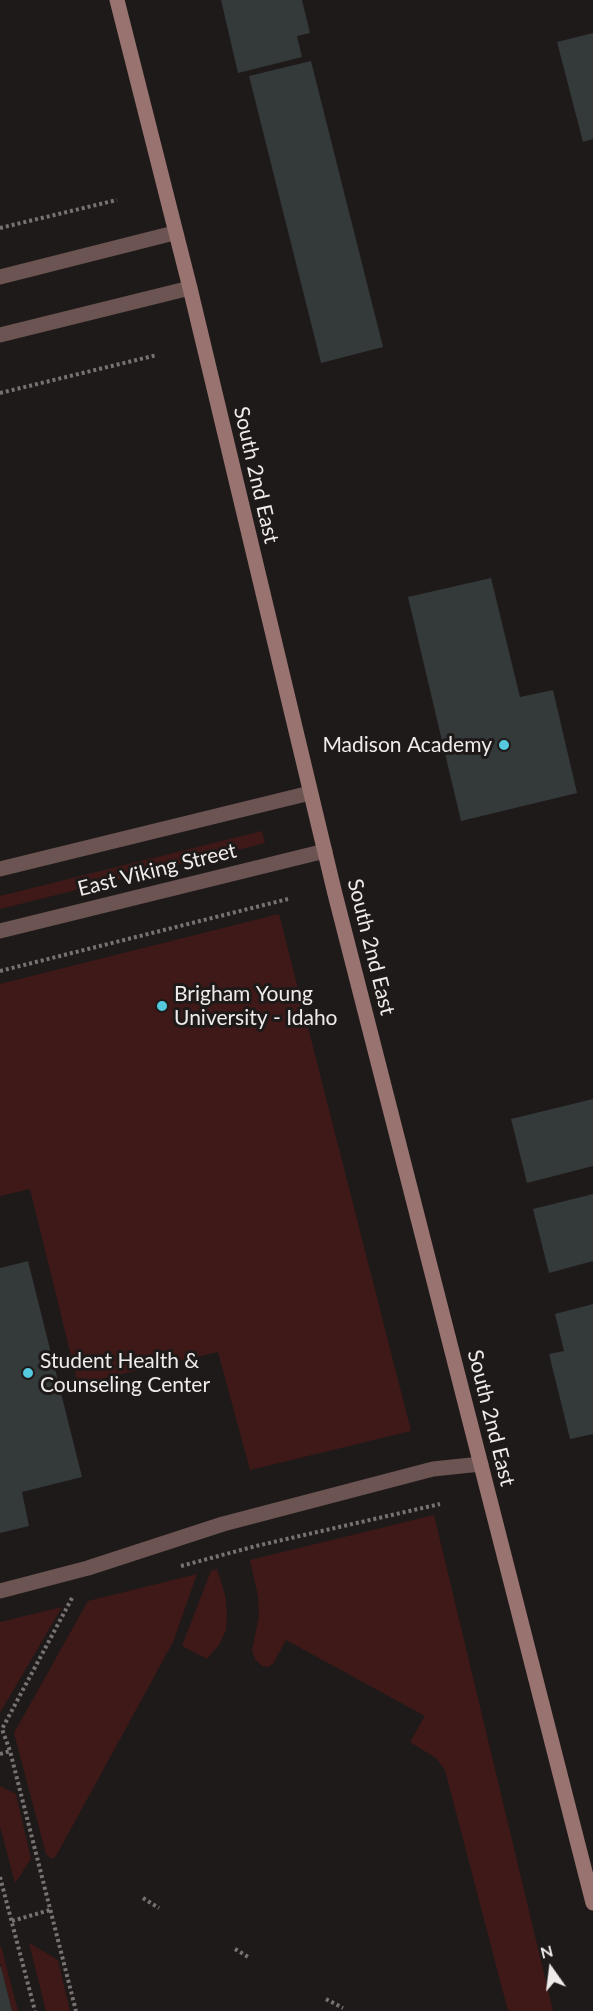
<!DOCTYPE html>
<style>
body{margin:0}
#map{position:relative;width:593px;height:2011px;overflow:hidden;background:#1f1a1a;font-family:Lato,sans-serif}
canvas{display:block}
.north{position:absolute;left:521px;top:1939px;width:60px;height:60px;-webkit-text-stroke:4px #1f1a1a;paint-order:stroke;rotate:346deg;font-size:16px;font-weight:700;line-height:24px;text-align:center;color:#eeebea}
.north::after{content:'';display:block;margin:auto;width:21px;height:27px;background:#eeebea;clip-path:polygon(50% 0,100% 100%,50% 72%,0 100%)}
</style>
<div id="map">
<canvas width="593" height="2011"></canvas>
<div class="north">N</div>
</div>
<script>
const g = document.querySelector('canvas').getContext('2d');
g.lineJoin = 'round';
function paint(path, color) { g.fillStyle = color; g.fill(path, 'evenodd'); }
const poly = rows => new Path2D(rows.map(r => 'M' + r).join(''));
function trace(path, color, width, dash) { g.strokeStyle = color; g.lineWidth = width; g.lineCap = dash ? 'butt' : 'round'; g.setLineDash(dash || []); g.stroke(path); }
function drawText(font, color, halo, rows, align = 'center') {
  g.font = font + ' Lato,sans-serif'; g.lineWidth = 6; g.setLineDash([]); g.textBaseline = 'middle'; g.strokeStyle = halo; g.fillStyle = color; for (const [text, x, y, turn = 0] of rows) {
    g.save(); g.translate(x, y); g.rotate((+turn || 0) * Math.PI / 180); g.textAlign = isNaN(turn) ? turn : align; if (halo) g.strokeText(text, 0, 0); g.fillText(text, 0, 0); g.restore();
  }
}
paint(poly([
 [262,831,265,843,0,909,0,896],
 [279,914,411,1431,250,1470,218,1352,78,1384,30,1189,0,1196,0,984],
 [434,1515,553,2011,508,2011,445,1770,436,1758,410,1742,425,1716,286,1640,273,1664,268,1667,262,1666,255,1659,252,1651,259,1616,258,1596,250,1560],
 [217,1569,225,1595,227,1614,226,1630,219,1645,207,1659,182,1646,211,1571],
 [197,1574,173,1642,56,1856,52,1859,46,1854,14,1733,88,1601],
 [62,1607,0,1713,0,1622],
 [0,1786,16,1794,31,1859,15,1883,0,1826],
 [29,1943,58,1960,70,2011,46,2011],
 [0,1946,1,1946,18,2011,12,2011,0,1964]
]), '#3f1917');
paint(poly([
 [221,0,302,0,310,33,297,36,302,57,238,73],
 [593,33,593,139,583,142,557,42],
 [311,61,383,347,321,363,249,76],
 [491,578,520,697,553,690,577,793,461,821,408,597],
 [593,1099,593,1166,527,1183,511,1119],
 [593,1194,593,1261,549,1273,533,1209],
 [28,1261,82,1477,22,1492,29,1526,0,1533,0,1268],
 [593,1304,593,1434,570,1439,549,1354,564,1351,555,1314],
 [0,1967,1,1967,12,2011,0,2011]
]), '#34393a');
trace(poly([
 [0,228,117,200],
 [0,393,157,355],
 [0,971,288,899],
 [181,1566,256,1546,440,1504],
 [72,1598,2,1729,10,1751,76,2011],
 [0,1754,10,1751],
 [0,1877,35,2011],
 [143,1898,159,1908],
 [12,1921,50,1910],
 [235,1949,250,1958],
 [326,1999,343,2008]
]), '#777372', 4, [3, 3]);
trace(poly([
 [0,277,174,233],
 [0,335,190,288],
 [0,869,310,793],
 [0,931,325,851],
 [0,1591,88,1568,223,1524,433,1469,481,1464]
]), '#6b5451', 15);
trace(poly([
 [117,0,190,288,335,894,593,1903]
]), '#997370', 15);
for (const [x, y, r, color] of [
 [504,745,6,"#55cadf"],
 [162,1006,6,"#55cadf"],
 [28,1373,6,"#55cadf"]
]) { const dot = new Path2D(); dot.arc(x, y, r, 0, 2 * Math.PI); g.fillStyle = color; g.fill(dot); trace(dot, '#1f1a1a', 2); }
drawText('21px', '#eeebea', '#1f1a1a', [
 ["South 2nd East",256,475,77],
 ["East Viking Street",157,870,-14],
 ["South 2nd East",371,947,76],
 ["South 2nd East",491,1418,76]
]);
drawText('21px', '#eeebea', '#1f1a1a', [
 ["Madison Academy",492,745,"right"],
 ["Brigham Young",174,994],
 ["University - Idaho",174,1018],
 ["Student Health &",40,1361],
 ["Counseling Center",40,1385]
], 'left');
</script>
